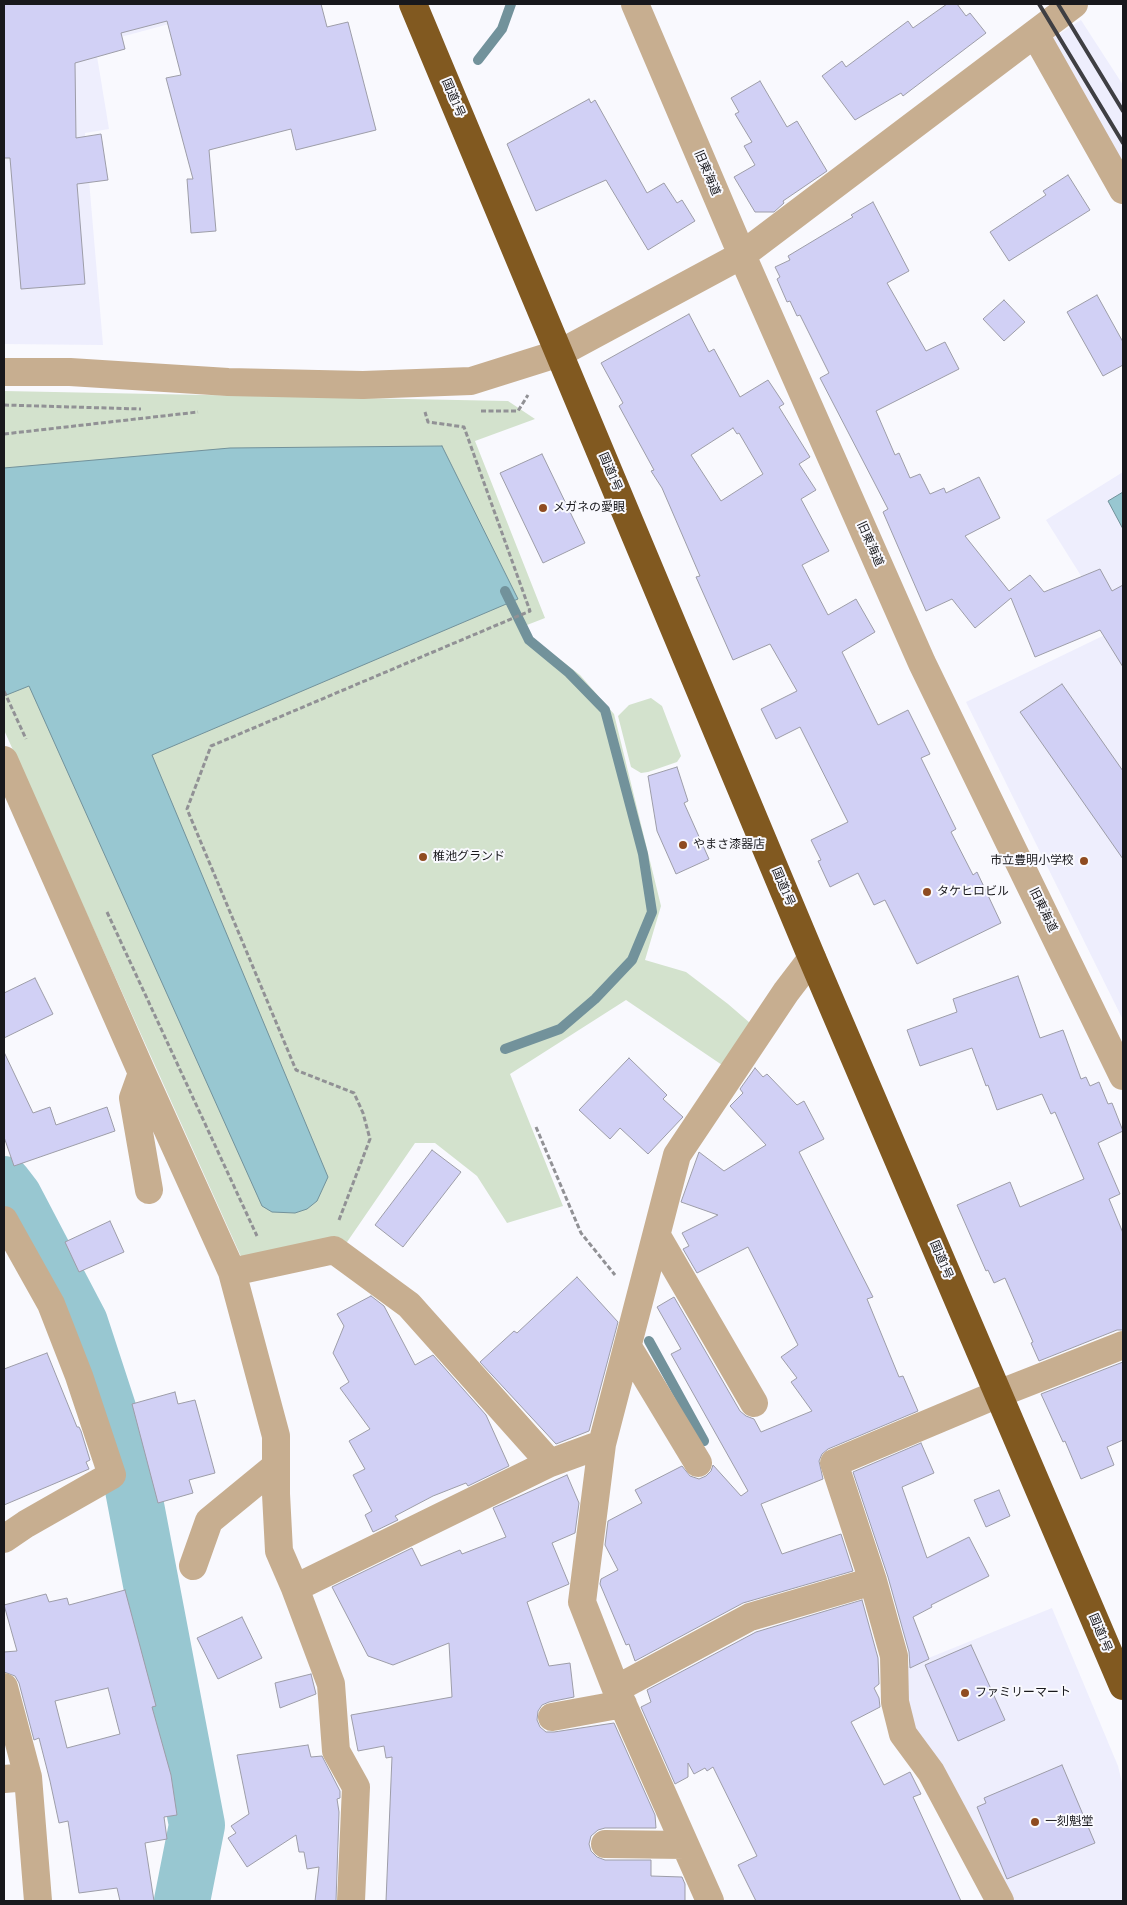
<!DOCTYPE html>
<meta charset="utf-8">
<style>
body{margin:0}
#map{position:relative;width:1127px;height:1905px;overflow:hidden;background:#f9f9fe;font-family:Bitter,serif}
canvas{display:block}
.frame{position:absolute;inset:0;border:5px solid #18181c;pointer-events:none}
</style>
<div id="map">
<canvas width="1127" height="1905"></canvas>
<div class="frame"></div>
</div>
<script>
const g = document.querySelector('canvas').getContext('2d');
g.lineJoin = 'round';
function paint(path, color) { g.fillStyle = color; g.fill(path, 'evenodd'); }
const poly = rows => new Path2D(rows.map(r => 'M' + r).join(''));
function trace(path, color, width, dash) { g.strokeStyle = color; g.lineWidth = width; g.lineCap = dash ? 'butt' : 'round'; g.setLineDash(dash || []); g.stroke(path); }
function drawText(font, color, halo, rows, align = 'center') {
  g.font = font + ' Bitter,"Noto Sans JP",serif'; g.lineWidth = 4; g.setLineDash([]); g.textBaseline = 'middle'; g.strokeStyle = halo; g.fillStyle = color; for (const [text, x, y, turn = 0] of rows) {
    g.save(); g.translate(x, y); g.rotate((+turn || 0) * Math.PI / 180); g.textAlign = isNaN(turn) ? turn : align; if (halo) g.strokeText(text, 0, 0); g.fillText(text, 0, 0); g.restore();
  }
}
paint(poly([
 [4,4,243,4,95,44,109,129,85,133,103,345,4,344],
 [1081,20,1123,85,1123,179,1045,43],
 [1123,472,1123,1020,966,702,1115,630,1046,520],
 [1052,1608,1118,1766,1123,1787,1123,1901,1009,1901,909,1727,904,1668]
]), '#eeeefd');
paint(poly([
 [4,391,508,401,535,419,475,441,545,618,527,625,530,636,580,675,614,714,661,906,645,960,686,972,728,1004,750,1023,725,1067,626,1000,510,1074,563,1206,507,1223,477,1176,435,1143,415,1143,345,1245,243,1261,4,730],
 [651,698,662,706,681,756,677,762,648,772,641,773,631,767,618,716,629,705]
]), '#d3e2cd');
const water = poly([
 [442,446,518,599,152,755,328,1177,317,1201,307,1209,295,1213,272,1212,262,1206,29,686,4,696,4,468,230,448,442,446],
 [1123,492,1123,529,1108,501,1123,492]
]);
paint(water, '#98c7d1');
trace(water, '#72929b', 1);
trace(poly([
 [478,60,502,29,511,4],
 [505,591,529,640,569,673,605,710,643,854,652,912,632,960,595,999,560,1029,505,1049],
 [649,1341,704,1441]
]), '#72929b', 10);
trace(poly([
 [4,1184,14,1197,80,1323,131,1479,197,1825,182,1901]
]), '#98c7d1', 56);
const building = poly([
 [4,4,321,4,327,27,348,22,376,130,296,150,291,129,209,150,216,231,191,233,187,179,193,179,166,78,181,75,167,21,121,33,125,49,75,63,76,138,101,134,108,180,77,184,85,284,21,289,10,158,4,158,4,4],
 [947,4,957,4,966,16,970,13,986,33,903,96,901,93,855,120,822,76,842,61,846,67,908,21,913,28,947,4],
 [760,81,787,127,797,121,827,171,783,201,784,203,774,212,755,212,734,177,755,165,744,146,752,142,735,114,739,112,731,98,760,81],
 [589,99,591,103,595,100,647,193,664,183,677,203,682,200,695,221,648,250,606,180,536,211,507,144,589,99],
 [1068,175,1090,210,1009,261,990,232,1046,195,1043,191,1068,175],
 [873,202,909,271,887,283,926,351,945,342,959,369,876,411,895,455,899,453,910,478,920,474,930,494,944,488,946,493,979,477,1000,518,965,536,1009,591,1030,575,1044,592,1100,569,1112,591,1123,585,1123,667,1100,630,1035,657,1011,598,975,628,952,599,926,611,883,512,888,509,820,378,829,373,800,315,797,316,790,301,787,302,777,279,780,277,775,267,790,260,788,256,853,217,851,215,873,202],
 [1097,295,1123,342,1123,365,1103,376,1067,312,1097,295],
 [1004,300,1025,322,1004,341,983,319,1004,300],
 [689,314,709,352,714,349,740,397,768,380,784,404,779,407,810,457,799,464,816,490,801,499,829,551,802,565,828,615,856,599,875,632,842,652,878,725,908,710,930,754,921,758,956,829,951,832,973,875,977,872,1001,923,917,964,885,900,874,905,858,873,830,887,818,861,821,860,811,840,848,822,800,727,776,739,761,709,797,691,770,644,733,660,696,577,700,576,662,488,651,471,654,470,619,406,623,403,601,363,689,314],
 [733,428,737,434,739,433,763,474,721,501,691,455,733,428],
 [542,454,585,543,543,563,500,473,542,454],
 [1062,684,1123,771,1123,859,1020,712,1062,684],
 [677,767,688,801,684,803,709,859,676,874,657,831,648,776,677,767],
 [1018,976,1040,1038,1063,1030,1081,1079,1086,1077,1090,1086,1099,1082,1108,1104,1112,1103,1123,1131,1098,1143,1120,1194,1109,1199,1123,1233,1123,1330,1117,1330,1039,1361,1031,1343,1033,1342,1005,1278,994,1283,988,1270,986,1271,957,1205,1010,1182,1020,1207,1084,1179,1055,1112,1051,1114,1042,1094,997,1110,988,1085,986,1086,972,1048,920,1066,907,1030,957,1012,953,999,1018,976],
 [35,978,53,1014,4,1038,4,993,35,978],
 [4,1052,33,1113,50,1107,56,1125,107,1107,115,1131,14,1166,4,1137,4,1052],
 [629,1058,667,1095,663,1099,683,1117,648,1154,620,1128,610,1139,579,1110,629,1058],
 [755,1068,763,1077,767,1074,797,1105,804,1101,824,1139,799,1152,873,1297,867,1299,899,1377,903,1376,918,1411,828,1449,822,1454,819,1461,823,1479,761,1504,782,1554,841,1534,853,1571,743,1603,635,1661,629,1644,626,1645,600,1584,601,1579,618,1570,605,1545,608,1521,642,1503,635,1490,682,1466,690,1476,699,1479,706,1476,711,1471,713,1465,741,1496,748,1491,671,1354,681,1349,657,1307,674,1297,740,1411,746,1416,754,1419,761,1432,812,1411,791,1382,797,1378,781,1357,798,1345,748,1247,697,1273,683,1249,689,1246,682,1233,718,1215,681,1202,699,1152,724,1171,766,1145,730,1106,743,1093,740,1089,755,1068],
 [432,1150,461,1172,403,1247,375,1225,432,1150],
 [110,1221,124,1252,79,1272,65,1242,110,1221],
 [577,1277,618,1322,589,1431,556,1444,480,1362,514,1331,517,1333,577,1277],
 [371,1296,384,1306,415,1365,433,1355,486,1415,509,1466,468,1486,466,1483,433,1496,395,1516,398,1520,373,1532,365,1515,372,1511,353,1475,365,1469,349,1441,370,1429,340,1388,349,1382,333,1353,344,1326,337,1314,371,1296],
 [47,1353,77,1427,79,1427,81,1431,90,1460,86,1462,89,1469,4,1505,4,1369,47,1353],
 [1123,1362,1123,1440,1107,1447,1114,1465,1081,1479,1065,1441,1063,1442,1041,1394,1123,1362],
 [175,1392,178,1404,195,1400,215,1473,189,1480,193,1493,158,1503,132,1404,175,1392],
 [921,1443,934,1473,902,1487,927,1558,969,1537,989,1576,931,1605,932,1607,913,1617,929,1659,910,1668,909,1652,888,1577,853,1472,921,1443],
 [567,1475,579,1503,575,1533,552,1543,569,1584,527,1602,549,1666,570,1663,574,1697,549,1702,542,1705,538,1711,537,1720,540,1727,546,1732,554,1732,614,1723,655,1815,656,1828,605,1828,598,1830,591,1836,589,1844,591,1851,597,1857,605,1860,651,1860,651,1876,682,1877,685,1884,685,1901,386,1901,392,1757,386,1758,384,1746,358,1751,351,1715,452,1697,449,1643,393,1665,368,1656,332,1587,412,1548,421,1566,460,1550,462,1554,506,1537,493,1508,567,1475],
 [999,1490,1010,1516,986,1527,974,1500,999,1490],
 [125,1590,156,1706,152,1707,171,1775,177,1815,164,1817,167,1839,145,1843,154,1901,120,1901,117,1888,79,1893,68,1821,59,1823,50,1781,39,1738,34,1740,19,1683,15,1676,4,1672,4,1652,17,1651,4,1605,46,1594,49,1602,67,1598,69,1605,125,1590],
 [108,1688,120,1734,67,1748,55,1701,108,1688],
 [862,1600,878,1658,879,1684,874,1688,879,1698,880,1707,851,1722,884,1785,910,1772,921,1794,913,1797,961,1901,756,1901,738,1865,757,1856,713,1767,707,1771,705,1768,694,1774,688,1763,688,1777,675,1784,641,1707,651,1702,647,1690,756,1632,862,1600],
 [242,1617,262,1658,218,1679,197,1638,242,1617],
 [971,1645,1005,1720,958,1741,925,1665,971,1645],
 [311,1674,316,1694,280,1708,275,1683,311,1674],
 [308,1745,311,1757,322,1756,340,1791,340,1798,337,1799,339,1812,336,1901,315,1901,319,1867,307,1869,304,1852,299,1852,296,1835,247,1867,228,1838,236,1833,231,1826,249,1814,237,1755,308,1745],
 [1062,1765,1095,1843,1007,1879,977,1807,986,1803,984,1798,1062,1765]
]);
paint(building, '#d1d0f5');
trace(building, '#9d9da8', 1);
trace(poly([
 [4,405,141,409],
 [481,411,518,411,528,395],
 [4,434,198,412],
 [4,691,26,739],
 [107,912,257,1236],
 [536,1127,581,1233,615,1275],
 [339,1220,370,1139,363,1113,354,1093,296,1070,187,809,211,746,530,611,464,427,428,422,425,412]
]), '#919195', 3, [5, 2.5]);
trace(poly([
 [635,4,742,255,922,663,1123,1076],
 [1035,34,1123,190],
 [4,372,70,372,228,382,363,385,471,381,560,353,742,255,1074,4],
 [4,760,142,1073,232,1272,276,1436,276,1494,279,1551,295,1588,331,1684,336,1751,356,1787,351,1901],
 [142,1073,133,1098,149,1190],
 [4,1220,51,1304,79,1376,112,1475,26,1524,4,1539],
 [657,1236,754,1403],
 [232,1272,334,1250,409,1305,550,1463],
 [628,1347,698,1463],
 [193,1566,209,1521,276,1466],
 [295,1588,550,1463,602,1444],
 [4,1687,28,1777,38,1901],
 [616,1689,750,1617,873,1581],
 [552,1717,623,1704],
 [4,1779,28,1777],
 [605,1844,685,1845],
 [710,1901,616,1689,582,1602,602,1444,677,1155,786,992,812,958],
 [1000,1901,931,1772,903,1734,895,1702,894,1656,873,1581,834,1463,998,1394,1123,1345]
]), '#c7ae90', 28);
trace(poly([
 [413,4,812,958,1123,1686]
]), '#815920', 28);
trace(poly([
 [1039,4,1123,143],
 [1058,4,1123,111]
]), '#3f3f43', 4);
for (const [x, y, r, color] of [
 [543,508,5,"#8f4b20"],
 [683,845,5,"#8f4b20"],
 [423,857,5,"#8f4b20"],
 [1084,861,5,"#8f4b20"],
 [927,892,5,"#8f4b20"],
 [965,1693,5,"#8f4b20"],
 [1035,1822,5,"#8f4b20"]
]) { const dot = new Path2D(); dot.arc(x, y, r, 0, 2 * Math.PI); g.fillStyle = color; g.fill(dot); trace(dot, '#f9f9fe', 2); }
drawText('12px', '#18181c', '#f9f9fe', [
 ["国道1号",453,98,67],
 ["旧東海道",707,173,67],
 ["国道1号",610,472,67],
 ["旧東海道",870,544,66],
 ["国道1号",783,887,67],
 ["旧東海道",1043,910,64],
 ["国道1号",941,1260,67],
 ["国道1号",1100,1633,67]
]);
drawText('12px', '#18181c', '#f9f9fe', [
 ["メガネの愛眼",553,508],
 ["やまさ漆器店",693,845],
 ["椎池グランド",433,857],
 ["市立豊明小学校",1074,861,"right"],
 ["タケヒロビル",937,892],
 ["ファミリーマート",975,1693],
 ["一刻魁堂",1045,1822]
], 'left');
</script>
